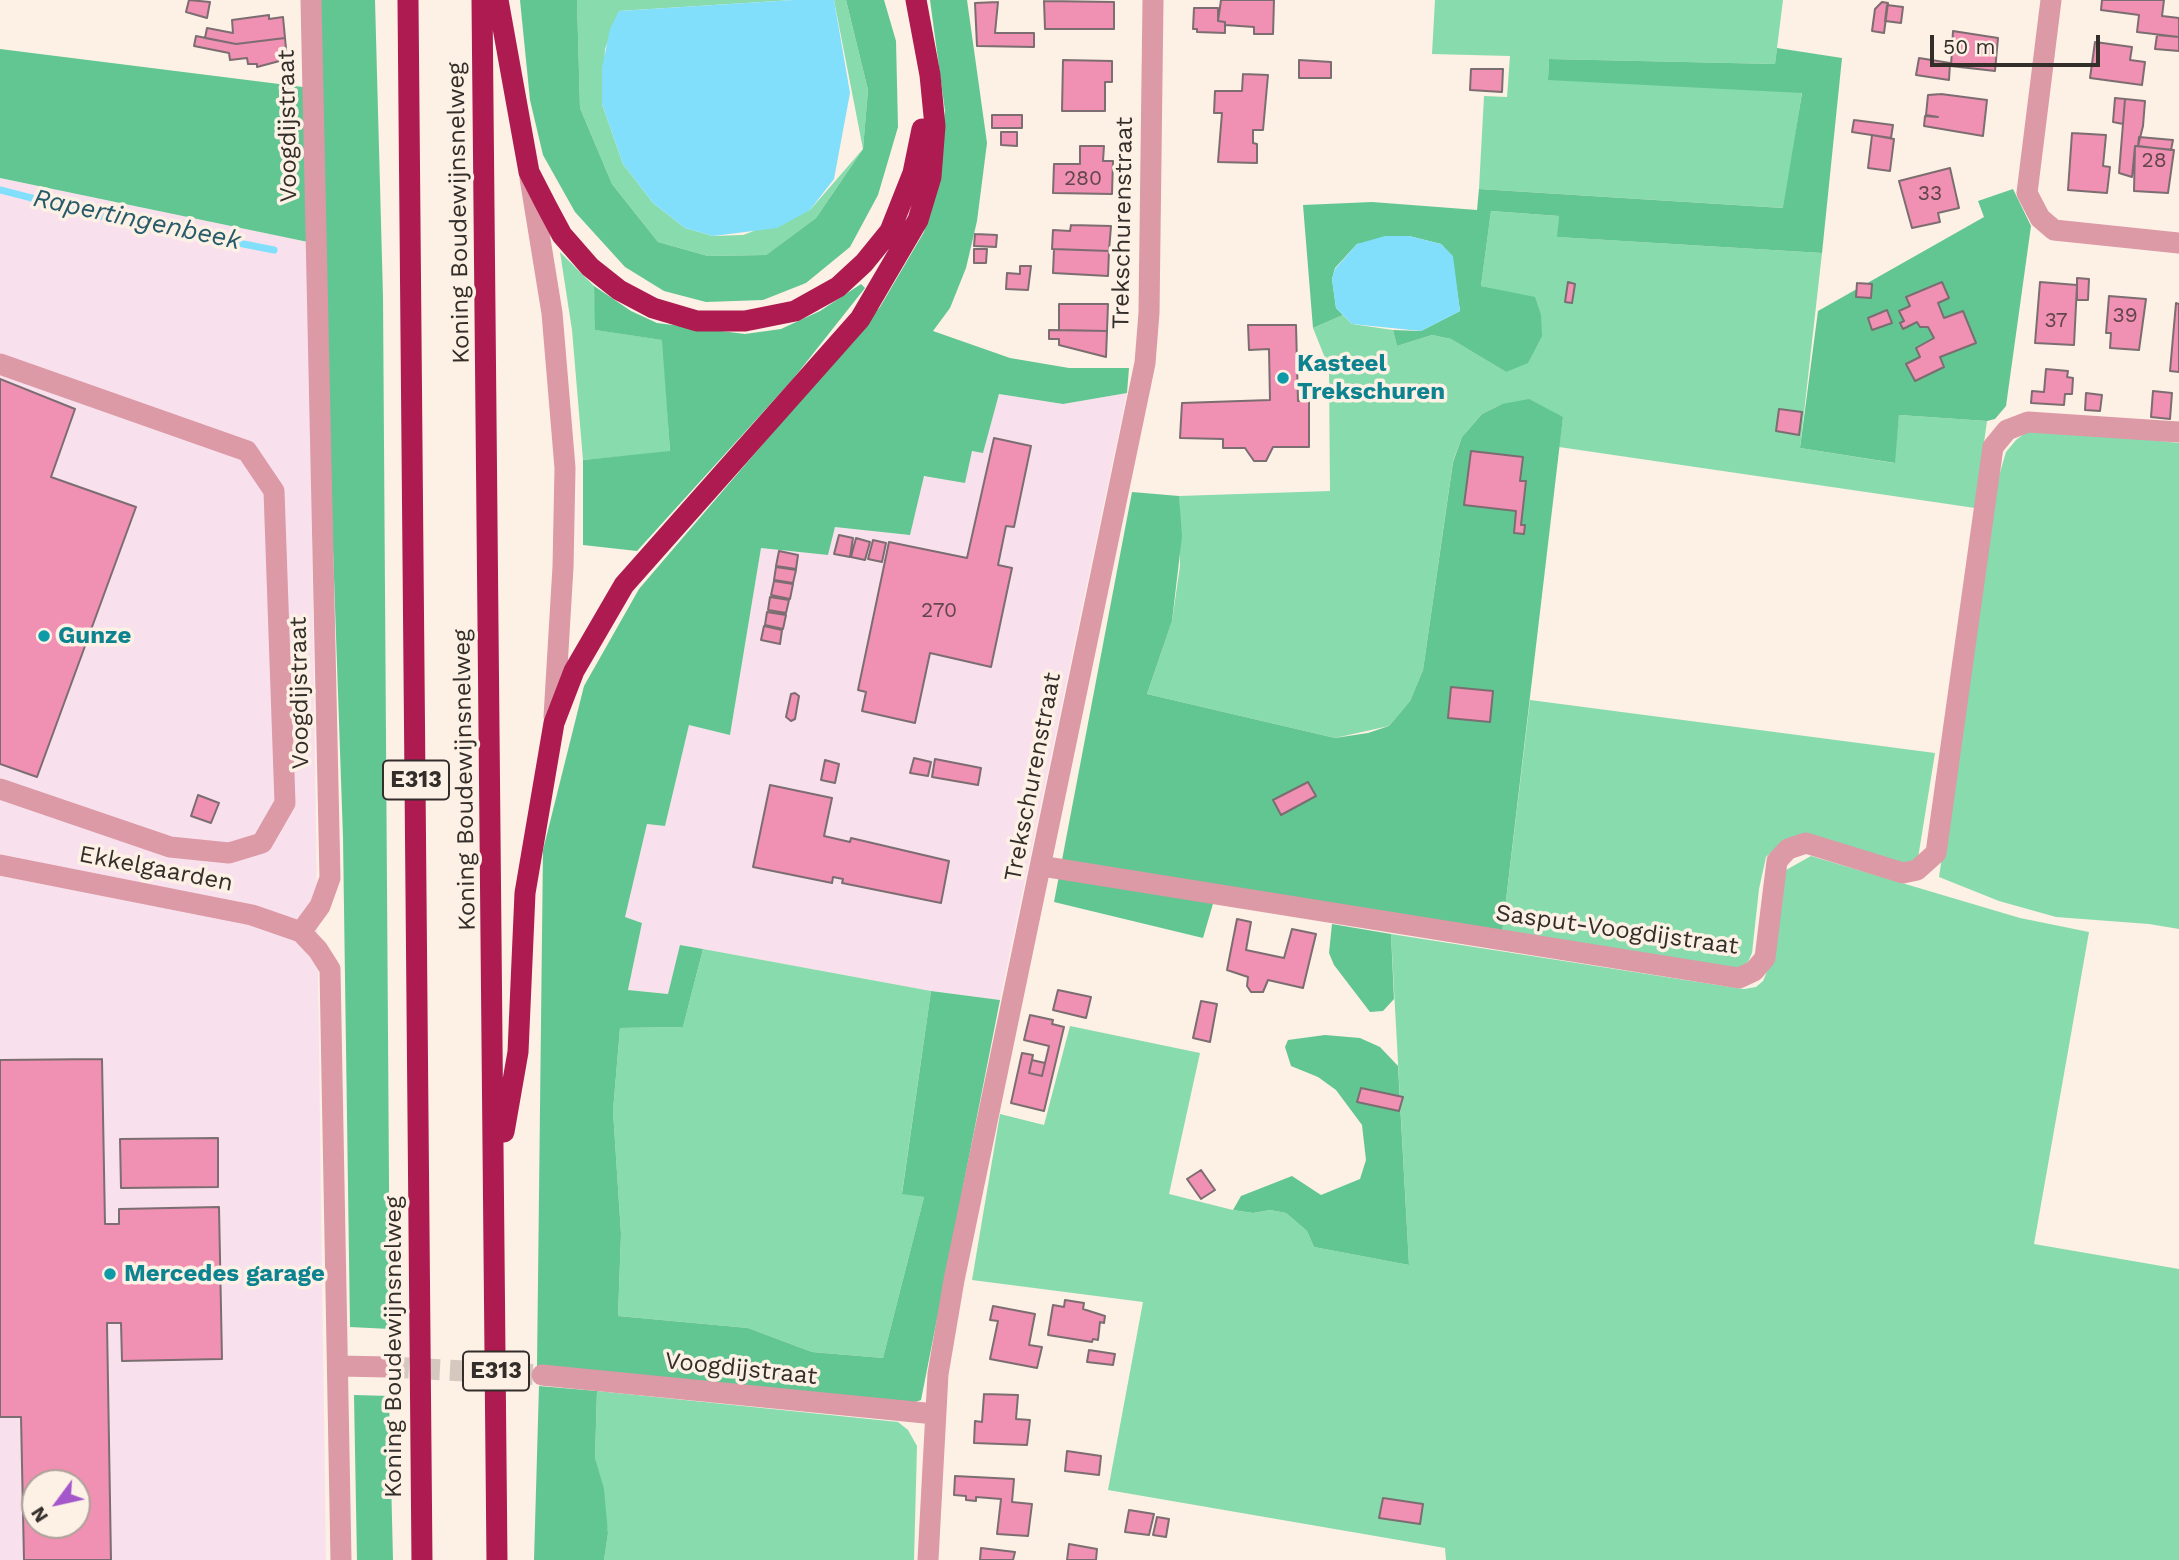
<!DOCTYPE html>
<style>
body{margin:0}
#map{position:relative;width:2179px;height:1560px;overflow:hidden;background:#fdf0e4;font-family:"Work Sans",sans-serif}
canvas{display:block}
.north{position:absolute;left:21px;top:1469px;width:70px;height:70px;box-sizing:border-box;background:#fdf0e4;border:2px solid #aca29a;border-radius:50%;rotate:237deg;font-size:19px;font-weight:700;line-height:28px;text-align:center;color:#332e2a}
.north::after{content:'';display:block;margin:auto;width:24px;height:32px;background:#a457ca;clip-path:polygon(50% 0,100% 100%,50% 72%,0 100%)}
.scale{position:absolute;left:1930px;top:35px;width:170px;height:32px;box-sizing:border-box;border:4px solid #332e2a;border-top:0;padding-left:9px;font-size:21px;line-height:24px;white-space:nowrap;color:#332e2a;-webkit-text-stroke:5px #fdf0e4;paint-order:stroke}
</style>
<div id="map">
<canvas width="2179" height="1560"></canvas>
<div class="north">N</div>
<div class="scale">50 m</div>
</div>
<script>
const g = document.querySelector('canvas').getContext('2d');
g.lineJoin = 'round';
function paint(path, color) { g.fillStyle = color; g.fill(path, 'evenodd'); }
const poly = rows => new Path2D(rows.map(r => 'M' + r).join(''));
function trace(path, color, width, dash) { g.strokeStyle = color; g.lineWidth = width; g.lineCap = dash ? 'butt' : 'round'; g.setLineDash(dash || []); g.stroke(path); }
function drawText(font, color, halo, rows, align = 'center') {
  g.font = font + ' "Work Sans",sans-serif'; g.lineWidth = 7; g.setLineDash([]); g.textBaseline = 'middle'; g.strokeStyle = halo; g.fillStyle = color; for (const [text, x, y, turn = 0] of rows) {
    g.save(); g.translate(x, y); g.rotate((+turn || 0) * Math.PI / 180); g.textAlign = isNaN(turn) ? turn : align; if (halo) g.strokeText(text, 0, 0); g.fillText(text, 0, 0); g.restore();
  }
}
paint(poly([
 [0,178,308,242,326,1560,0,1560],
 [35,1483,77,1483,77,1525,35,1525],
 [1127,393,1000,1000,931,991,681,945,669,994,628,990,642,923,624,917,647,824,665,826,689,724,730,735,761,548,828,555,835,527,972,451,983,452,999,394,1063,404]
]), '#f8e1ed');
paint(poly([
 [577,0,793,0,619,11,605,49,602,104,623,164,653,203,685,228,713,236,743,235,810,210,863,149,834,0,846,0,868,90,863,149,816,218,766,255,708,256,658,242,612,184,580,108],
 [1435,0,1783,0,1775,64,1549,59,1548,79,1802,92,1784,208,1479,189,1484,96,1507,97,1510,56,1432,54],
 [1491,211,1559,216,1558,237,1822,253,1800,448,1894,463,1899,415,1987,421,1975,508,1559,447,1563,417,1502,404,1482,414,1462,437,1453,461,1423,670,1410,701,1389,726,1335,738,1147,694,1172,621,1180,566,1179,496,1330,491,1329,368,1313,328,1343,315,1352,324,1393,330,1397,346,1432,335,1451,339,1506,372,1535,298,1481,286],
 [560,252,594,286,596,330,663,340,670,452,583,460,572,330],
 [2053,430,2179,443,2179,929,2149,924,2056,917,1999,901,1939,877,1999,476,2006,452,2016,440,2028,431],
 [1530,700,1935,753,1918,858,1910,863,1898,863,1786,839,1766,857,1759,889,1752,953,1748,962,1739,968,1502,934],
 [1811,856,2020,918,2089,932,2034,1244,2179,1269,2179,1560,1446,1560,1445,1548,1108,1490,1143,1302,972,1280,1000,1114,1044,1125,1070,1026,1200,1053,1169,1194,1233,1210,1253,1213,1270,1210,1286,1213,1307,1231,1314,1247,1409,1265,1391,934,1685,980,1744,989,1756,987,1763,981,1771,962,1786,870],
 [703,949,931,991,902,1193,924,1197,883,1358,812,1352,748,1328,618,1316,621,1234,613,1111,620,1028,683,1027],
 [597,1391,898,1422,908,1430,917,1446,914,1560,604,1560,608,1532,595,1458]
]), '#88dbad');
paint(poly([
 [314,0,375,0,383,297,390,1329,350,1327,343,837],
 [520,0,577,0,580,108,612,184,658,242,708,256,766,255,816,218,863,149,868,90,846,0,884,0,896,41,898,127,878,195,850,247,806,283,763,300,706,302,664,291,625,267,575,212,543,155,530,100],
 [930,0,967,0,987,143,977,221,966,268,950,308,933,331,1010,358,1069,368,1129,368,1127,393,1063,404,999,394,983,453,972,451,965,483,924,476,910,535,835,527,828,555,761,548,730,735,689,725,665,826,647,824,625,917,642,923,628,990,668,994,680,945,703,949,683,1027,620,1028,613,1111,621,1234,618,1316,748,1328,812,1352,883,1358,924,1197,902,1194,931,991,1000,1000,921,1400,910,1404,537,1367,543,850,584,686,639,589,880,307,924,232,940,168,945,111],
 [1777,48,1842,58,1822,253,1557,237,1559,216,1491,211,1481,286,1535,297,1541,315,1542,336,1528,363,1506,372,1451,339,1432,335,1397,346,1393,330,1421,331,1460,311,1452,256,1441,244,1409,236,1357,244,1335,268,1332,279,1336,308,1343,315,1313,328,1303,205,1372,202,1477,210,1479,189,1783,208,1802,93,1548,80,1549,59,1775,64],
 [0,49,303,87,308,242,0,178],
 [2013,189,2031,226,2006,406,1995,419,1987,421,1899,415,1895,463,1800,448,1818,311,1984,217,1978,201],
 [861,284,865,288,793,379,637,551,583,545,583,460,670,451,662,340,595,330,594,286,631,311,657,323,745,334,781,329,820,311],
 [1529,399,1563,417,1502,934,1217,890,1203,938,1054,902,1132,492,1179,496,1182,536,1172,621,1147,694,1335,738,1368,733,1389,726,1410,701,1423,670,1453,462,1462,437,1482,414,1502,404],
 [1332,924,1391,934,1394,999,1383,1011,1370,1012,1334,965,1329,953],
 [1325,1035,1360,1038,1380,1047,1398,1066,1409,1265,1314,1247,1307,1231,1286,1213,1270,1210,1253,1213,1233,1210,1241,1196,1292,1176,1321,1195,1360,1179,1366,1160,1362,1125,1336,1090,1318,1077,1291,1066,1285,1047,1288,1040],
 [539,1386,597,1391,595,1458,604,1489,608,1533,604,1560,534,1560],
 [354,1395,389,1396,393,1560,357,1560]
]), '#61c692');
paint(poly([
 [793,0,834,0,850,93,834,179,810,210,777,228,713,236,685,228,653,203,623,164,602,104,602,68,610,29,619,11],
 [1385,236,1409,236,1441,244,1453,256,1460,311,1421,331,1352,324,1336,308,1332,279,1335,269,1357,244]
]), '#81dffb');
trace(poly([
 [0,190,106,217,274,250]
]), '#81dffb', 7);
const building = poly([
 [189,0,210,2,207,18,186,12,189,0],
 [1221,0,1274,0,1273,34,1254,34,1254,27,1225,25,1225,22,1218,21,1221,0],
 [2102,0,2164,0,2162,16,2179,18,2179,37,2137,32,2139,15,2101,10,2102,0],
 [1044,1,1114,2,1114,29,1045,29,1044,1],
 [998,2,995,33,1034,33,1034,47,977,46,975,3,998,2],
 [1882,2,1888,3,1884,33,1872,31,1875,9,1882,2],
 [1887,5,1903,7,1901,23,1885,21,1887,5],
 [1194,8,1218,8,1218,21,1225,22,1225,33,1197,32,1197,29,1193,29,1194,8],
 [269,15,269,19,283,17,285,38,236,44,205,38,207,28,233,33,232,20,269,15],
 [1953,31,1998,38,1995,71,1951,66,1953,31],
 [2157,35,2179,37,2179,51,2155,49,2157,35],
 [196,36,236,44,285,38,287,59,257,67,257,64,248,64,247,58,230,60,229,53,194,46,196,36],
 [2095,42,2132,47,2130,60,2145,62,2142,85,2090,78,2095,42],
 [1919,58,1950,63,1949,80,1916,75,1919,58],
 [1063,60,1112,61,1112,82,1105,82,1105,111,1062,111,1063,60],
 [1299,60,1331,62,1331,78,1299,78,1299,60],
 [1471,69,1503,69,1502,92,1470,90,1471,69],
 [1243,74,1268,75,1263,130,1253,130,1253,143,1257,144,1257,163,1218,162,1222,113,1214,113,1215,91,1242,91,1243,74],
 [1941,94,1987,100,1983,136,1924,126,1925,116,1938,117,1926,115,1928,95,1941,94],
 [2115,98,2125,99,2123,124,2113,122,2115,98],
 [2125,99,2145,101,2143,126,2138,146,2135,146,2132,177,2119,173,2125,99],
 [992,115,1022,115,1022,128,992,128,992,115],
 [1854,120,1893,125,1891,138,1852,132,1854,120],
 [1001,132,1017,132,1017,146,1001,145,1001,132],
 [2072,133,2106,135,2103,166,2110,167,2107,193,2068,190,2072,133],
 [1872,135,1894,139,1890,171,1868,168,1872,135],
 [2139,137,2173,140,2171,150,2138,146,2139,137],
 [1080,146,1104,146,1103,161,1113,161,1112,194,1053,193,1054,164,1080,164,1080,146],
 [2135,146,2174,150,2168,193,2134,191,2135,146],
 [1950,168,1959,208,1938,213,1940,222,1912,228,1899,181,1950,168],
 [1071,225,1111,226,1109,251,1052,249,1053,230,1070,231,1071,225],
 [975,234,997,235,996,247,974,246,975,234],
 [974,249,987,249,986,263,974,263,974,249],
 [1054,249,1109,251,1108,276,1053,273,1054,249],
 [1020,266,1031,266,1028,290,1006,289,1007,273,1020,274,1020,266],
 [2077,278,2089,279,2088,300,2077,300,2077,278],
 [1568,282,1575,284,1572,303,1565,302,1568,282],
 [1942,282,1949,298,1938,303,1944,318,1963,311,1976,343,1940,357,1944,367,1915,381,1906,364,1920,357,1916,348,1934,338,1928,327,1920,327,1917,322,1903,329,1900,323,1904,321,1899,311,1910,306,1906,297,1942,282],
 [2040,282,2077,285,2074,345,2035,343,2040,282],
 [1857,283,1872,284,1871,298,1856,297,1857,283],
 [2109,296,2146,299,2139,350,2110,348,2111,333,2106,333,2109,296],
 [2176,303,2179,304,2179,372,2170,371,2176,303],
 [1059,304,1108,304,1107,331,1059,330,1059,304],
 [1887,310,1892,323,1872,330,1868,318,1887,310],
 [1248,325,1296,325,1298,401,1309,400,1309,447,1273,447,1266,461,1254,461,1245,448,1223,448,1223,439,1180,438,1182,403,1270,400,1269,349,1249,350,1248,325],
 [1049,330,1107,331,1106,357,1059,345,1059,339,1049,339,1049,330],
 [2046,369,2068,371,2067,377,2073,378,2072,394,2065,394,2064,405,2031,403,2032,391,2044,392,2046,369],
 [0,379,75,409,51,477,136,507,37,777,0,764,0,379],
 [2153,391,2172,393,2170,419,2151,417,2153,391],
 [2086,393,2102,395,2100,411,2085,410,2086,393],
 [1779,409,1802,412,1799,435,1776,431,1779,409],
 [994,438,1031,446,1014,527,1006,526,998,565,1012,568,991,667,930,653,915,723,862,711,866,692,858,690,889,542,967,558,994,438],
 [1471,451,1523,457,1520,481,1526,481,1521,525,1525,525,1524,534,1514,533,1516,511,1464,505,1471,451],
 [839,535,853,538,850,557,834,554,839,535],
 [856,538,870,542,865,560,851,557,856,538],
 [873,540,886,543,882,562,868,559,873,540],
 [779,551,798,555,796,569,776,566,779,551],
 [776,567,796,570,793,583,774,580,776,567],
 [774,581,793,584,790,599,771,595,774,581],
 [770,597,789,600,786,613,768,610,770,597],
 [767,612,786,615,783,629,765,625,767,612],
 [764,626,782,630,780,644,761,640,764,626],
 [1451,687,1493,691,1490,722,1448,718,1451,687],
 [795,693,799,696,795,719,791,721,786,717,791,694,795,693],
 [914,758,931,762,928,776,910,773,914,758],
 [935,759,981,768,978,785,932,777,935,759],
 [825,760,839,764,835,783,821,780,825,760],
 [1308,782,1316,796,1281,815,1273,800,1308,782],
 [770,785,832,798,824,836,850,842,851,838,949,861,941,903,842,883,843,879,833,877,832,883,753,867,770,785],
 [198,795,219,803,211,823,191,816,198,795],
 [1237,919,1251,922,1246,950,1284,958,1292,929,1316,934,1303,988,1268,980,1263,992,1251,992,1247,986,1248,977,1227,970,1237,919],
 [1058,990,1091,997,1086,1018,1053,1010,1058,990],
 [1201,1001,1217,1004,1210,1042,1193,1038,1201,1001],
 [1030,1015,1053,1020,1052,1024,1064,1027,1044,1111,1011,1103,1022,1053,1033,1055,1029,1073,1042,1076,1049,1046,1024,1040,1030,1015],
 [102,1059,105,1224,119,1224,119,1209,219,1207,222,1359,122,1361,121,1323,107,1323,111,1560,24,1560,21,1417,0,1417,0,1060,102,1059],
 [35,1483,77,1483,77,1525,35,1525,35,1483],
 [1032,1060,1045,1063,1042,1076,1029,1073,1032,1060],
 [1361,1088,1403,1097,1399,1111,1357,1102,1361,1088],
 [218,1138,218,1187,121,1188,120,1139,218,1138],
 [1201,1170,1215,1190,1201,1199,1187,1179,1201,1170],
 [1065,1300,1084,1303,1083,1309,1105,1316,1104,1323,1100,1322,1098,1340,1093,1339,1092,1342,1048,1335,1053,1305,1064,1307,1065,1300],
 [993,1306,1035,1314,1029,1345,1042,1347,1037,1368,990,1359,998,1321,990,1320,993,1306],
 [1089,1350,1115,1354,1113,1365,1087,1362,1089,1350],
 [984,1394,1018,1395,1016,1419,1030,1420,1027,1445,974,1443,975,1421,982,1422,984,1394],
 [1067,1451,1101,1456,1099,1475,1065,1471,1067,1451],
 [955,1476,1014,1479,1012,1502,1032,1504,1028,1536,997,1534,1001,1499,976,1497,976,1501,966,1500,966,1496,954,1495,955,1476],
 [1383,1498,1423,1504,1420,1524,1379,1518,1383,1498],
 [1129,1510,1154,1514,1149,1535,1125,1532,1129,1510],
 [1157,1517,1169,1519,1166,1537,1153,1535,1157,1517],
 [1069,1544,1097,1549,1096,1560,1067,1560,1069,1544],
 [981,1548,1015,1552,1013,1560,980,1560,981,1548]
]);
paint(building, '#f090b2');
trace(building, '#7c6d71', 2);
trace(poly([
 [388,1367,542,1375]
]), '#d5c9bf', 21, [21, 10]);
trace(poly([
 [2051,0,2027,193,2040,218,2054,230,2179,243],
 [530,178,552,313,565,468,563,567,554,717],
 [0,364,247,451,274,491,285,803,262,843,229,853,170,847,0,789],
 [0,865,252,915,301,932,318,950,330,969,341,1560],
 [1041,866,1739,978,1754,971,1765,958,1777,861,1788,849,1806,843,1903,873,1917,870,1936,853,1993,447,2007,430,2028,422,2179,432],
 [301,932,320,906,330,878,311,0],
 [339,1366,388,1367],
 [542,1375,935,1414],
 [928,1560,938,1374,954,1280,1145,363,1149,313,1153,0]
]), '#dc99a6', 21);
trace(poly([
 [408,0,422,1560],
 [482,0,497,1560],
 [498,0,529,172,547,207,562,235,590,267,619,290,653,308,697,321,745,321,795,311,838,287,864,263,890,231,913,173,922,129],
 [504,1132,518,1052,525,893,554,723,574,671,624,585,860,319,918,220,931,177,935,126,930,75,916,0]
]), '#ae1b51', 21);
for (const [x, y, r, color] of [
 [1283,378,7,"#0f9aa8"],
 [44,636,7,"#0f9aa8"],
 [110,1274,7,"#0f9aa8"]
]) { const dot = new Path2D(); dot.arc(x, y, r, 0, 2 * Math.PI); g.fillStyle = color; g.fill(dot); trace(dot, '#fdf0e4', 2.5); }
drawText('21px', '#62464c', null, [
 ["28",2154,161],
 ["280",1083,179],
 ["33",1930,194],
 ["39",2125,316],
 ["37",2056,321],
 ["270",939,611]
]);
for (const [x, y, w] of [
 [416,780,66],
 [496,1371,66]
]) { const box = new Path2D(); box.roundRect(x - w / 2, y - 19.5, w, 39, 5); g.fillStyle = '#fdf0e4'; g.fill(box); trace(box, '#332e2a', 2); }
drawText('bold 23px', '#332e2a', null, [
 ["E313",416,780],
 ["E313",496,1371]
]);
drawText('24px', '#332e2a', '#fdf0e4', [
 ["Voogdijstraat",288,126,-91],
 ["Koning Boudewijnsnelweg",459,213,-91],
 ["Trekschurenstraat",1123,223,-89],
 ["Voogdijstraat",300,693,-91],
 ["Trekschurenstraat",1033,777,-79],
 ["Koning Boudewijnsnelweg",465,780,-91],
 ["Ekkelgaarden",156,869,11],
 ["Sasput-Voogdijstraat",1617,930,8],
 ["Koning Boudewijnsnelweg",394,1347,-90],
 ["Voogdijstraat",741,1369,6]
]);
drawText('bold 24px', '#0d838f', '#fdf0e4', [
 ["Kasteel",1297,364],
 ["Trekschuren",1297,392],
 ["Gunze",58,636],
 ["Mercedes garage",124,1274]
], 'left');
drawText('italic 26px', '#265b6a', '#fdf0e4', [
 ["Rapertingenbeek",137,220,12]
]);
</script>
